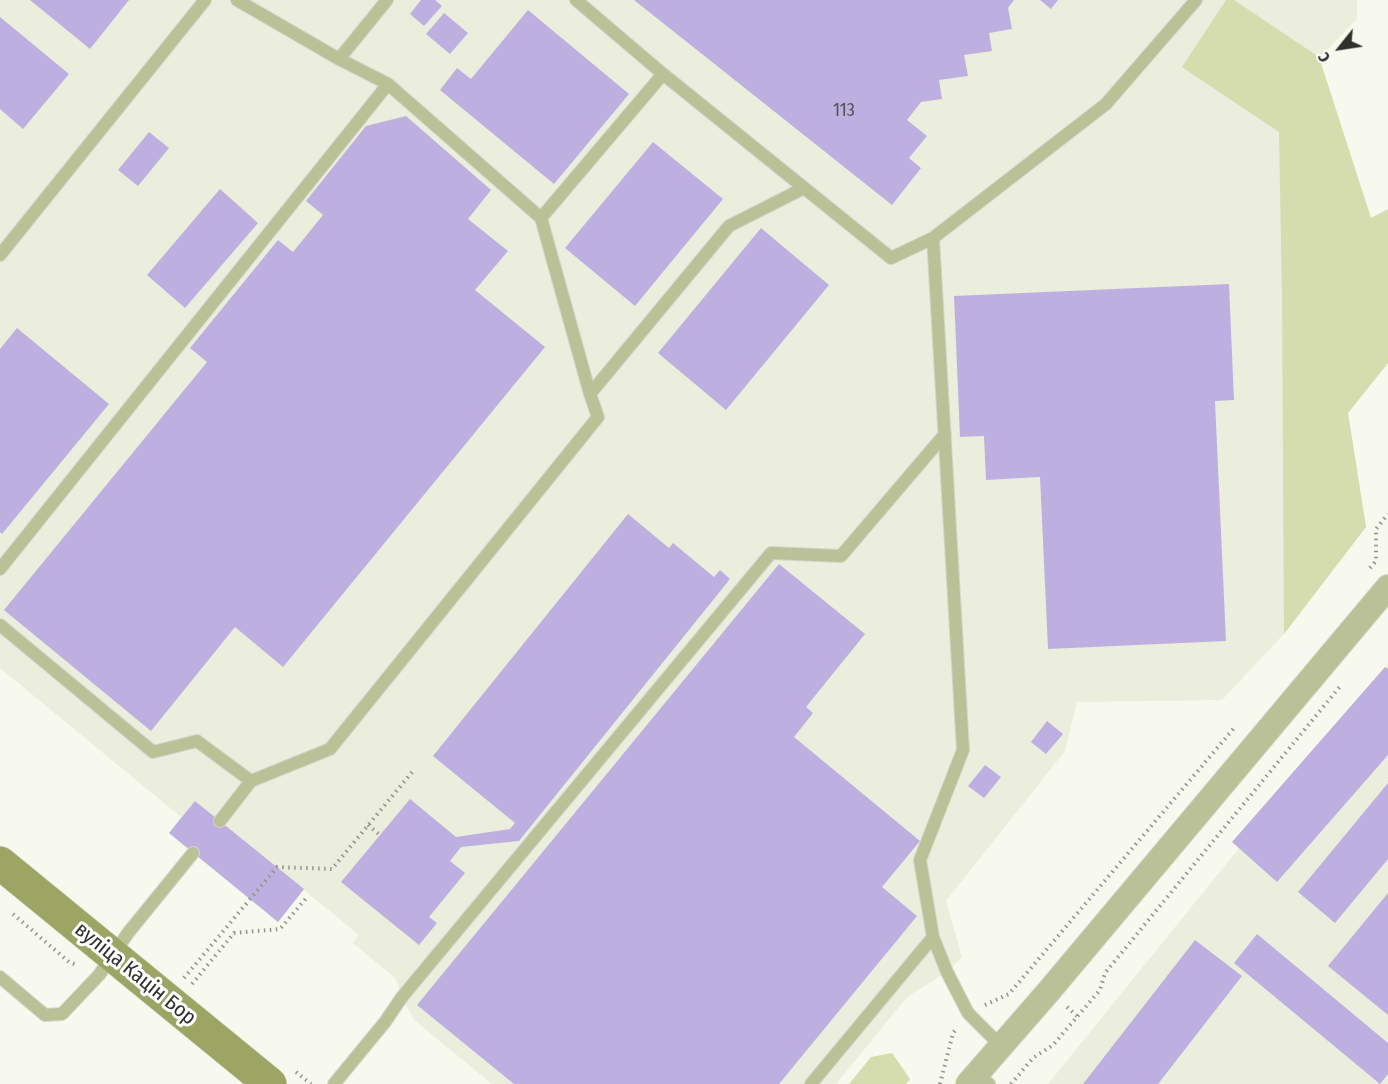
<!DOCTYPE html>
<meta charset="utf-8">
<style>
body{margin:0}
#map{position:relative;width:1388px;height:1084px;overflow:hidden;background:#f7f9ef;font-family:"Fira Sans Condensed",sans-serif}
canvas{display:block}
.north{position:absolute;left:1310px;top:18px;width:60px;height:60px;-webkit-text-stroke:4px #fff;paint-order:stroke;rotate:240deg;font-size:16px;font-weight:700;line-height:24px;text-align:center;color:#30312d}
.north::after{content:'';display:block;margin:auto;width:21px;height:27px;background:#30312d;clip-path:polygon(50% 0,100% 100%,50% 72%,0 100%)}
</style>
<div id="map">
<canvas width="1388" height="1084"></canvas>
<div class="north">С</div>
</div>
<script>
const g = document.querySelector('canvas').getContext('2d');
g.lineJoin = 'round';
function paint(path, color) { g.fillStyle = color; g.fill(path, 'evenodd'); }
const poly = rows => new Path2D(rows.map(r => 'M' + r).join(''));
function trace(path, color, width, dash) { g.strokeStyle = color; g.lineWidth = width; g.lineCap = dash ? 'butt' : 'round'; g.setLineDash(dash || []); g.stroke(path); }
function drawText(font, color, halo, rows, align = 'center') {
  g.font = font + ' "Fira Sans Condensed",sans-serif'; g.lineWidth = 6; g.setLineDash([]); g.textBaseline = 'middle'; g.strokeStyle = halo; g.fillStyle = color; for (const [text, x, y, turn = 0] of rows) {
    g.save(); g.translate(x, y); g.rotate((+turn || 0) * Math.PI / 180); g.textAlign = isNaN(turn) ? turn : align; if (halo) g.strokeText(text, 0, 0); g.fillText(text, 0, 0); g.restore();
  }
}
paint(poly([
 [0,0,1357,0,1357,19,1319,58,1388,271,1388,363,1348,413,1366,527,1284,634,1222,700,1077,702,1065,751,946,901,962,957,947,972,907,997,836,1084,492,1084,414,1020,402,997,396,979,353,943,359,935,304,890,278,922,169,833,181,817,0,668],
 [1388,664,1388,1084,1048,1084]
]), '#ebeedd');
paint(poly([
 [1226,0,1234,0,1319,57,1371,218,1388,209,1388,363,1348,413,1366,527,1284,634,1282,298,1279,132,1182,67],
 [892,1053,910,1079,906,1084,849,1084,871,1057]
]), '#d5dcae');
paint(poly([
 [30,0,129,0,90,49],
 [421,0,435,0,442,6,424,26,410,14],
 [634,0,1014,0,1008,8,1012,29,989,33,992,51,964,55,968,76,939,80,942,99,921,102,907,120,927,136,909,158,921,168,892,205],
 [1040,0,1058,0,1051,9],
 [528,10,629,94,554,184,440,90,457,68,471,79],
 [444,13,468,33,450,54,426,34],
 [0,17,69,74,23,129,0,109],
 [406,116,491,190,468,219,508,251,475,290,545,347,283,667,235,627,151,731,4,610,207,362,190,348,278,240,293,252,323,215,306,201,366,126],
 [149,132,169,148,138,186,118,170],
 [653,142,723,199,635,306,565,248],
 [220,189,258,223,185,308,147,275],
 [761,228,829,285,726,410,658,353],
 [1229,284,1234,400,1215,401,1226,641,1048,649,1040,477,986,480,984,436,960,437,954,296],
 [17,328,109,404,2,534,0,532,0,349],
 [628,514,669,548,673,543,714,577,720,570,730,579,519,841,461,847,450,861,465,873,429,917,437,923,419,945,341,882,410,799,456,837,510,829,515,823,433,756],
 [779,564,865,634,806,707,813,713,794,737,920,841,882,887,917,916,779,1084,514,1084,417,1005],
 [1385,667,1388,669,1388,755,1277,882,1232,842],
 [1047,721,1063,734,1046,754,1031,742],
 [985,765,1001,777,984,798,968,786],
 [1388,783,1388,859,1335,923,1298,892],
 [195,801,304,889,278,922,169,833],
 [1388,893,1388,1015,1328,966],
 [1257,934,1388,1043,1388,1074,1380,1084,1234,963],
 [1195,940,1242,976,1158,1084,1083,1084]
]), '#bdb0e0');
const service = poly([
 [237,0,339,59,387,0],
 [576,0,663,74],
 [339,59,388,84,541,218],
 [933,238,963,750,920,860,933,937,947,972,968,1013,1001,1046],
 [0,255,205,0],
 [590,394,729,226,804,188],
 [0,569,388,84],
 [0,625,153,752,197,741,251,781],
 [220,821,251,781,330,749,598,417,590,394,541,218,663,74,891,258,933,238,1106,104,1196,0],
 [0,977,45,1015,62,1014,99,975,128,933,193,853],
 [977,1074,989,1084],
 [334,1084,385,1022,402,997,771,553,841,556,945,434],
 [811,1084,933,937]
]);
const minor = poly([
 [968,1084,1049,991,1388,587]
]);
const secondary = poly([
 [0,863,270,1084]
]);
trace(service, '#d3d5cc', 14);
trace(minor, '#d3d5cc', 26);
trace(secondary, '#d3d5cc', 34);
trace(poly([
 [1370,568,1376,561,1376,529,1388,514],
 [368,825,380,835],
 [13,914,69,962,77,965],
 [184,978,277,867,332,869,413,771],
 [192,984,234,933,280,929,308,896],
 [985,1005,1009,994,1235,727],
 [1067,1007,1077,1016],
 [296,1072,311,1084],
 [940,1084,953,1033,957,1028],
 [1011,1084,1033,1058,1053,1045,1100,990,1105,973,1342,684]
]), '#92938c', 4, [1.5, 4.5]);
trace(service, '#bac196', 12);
trace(minor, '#bac196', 24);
trace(secondary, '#9ca564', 33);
drawText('18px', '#53515a', null, [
 ["113",844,111]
]);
drawText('21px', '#30312d', '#fff', [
 ["вуліца Кацін Бор",135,974,39]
]);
</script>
